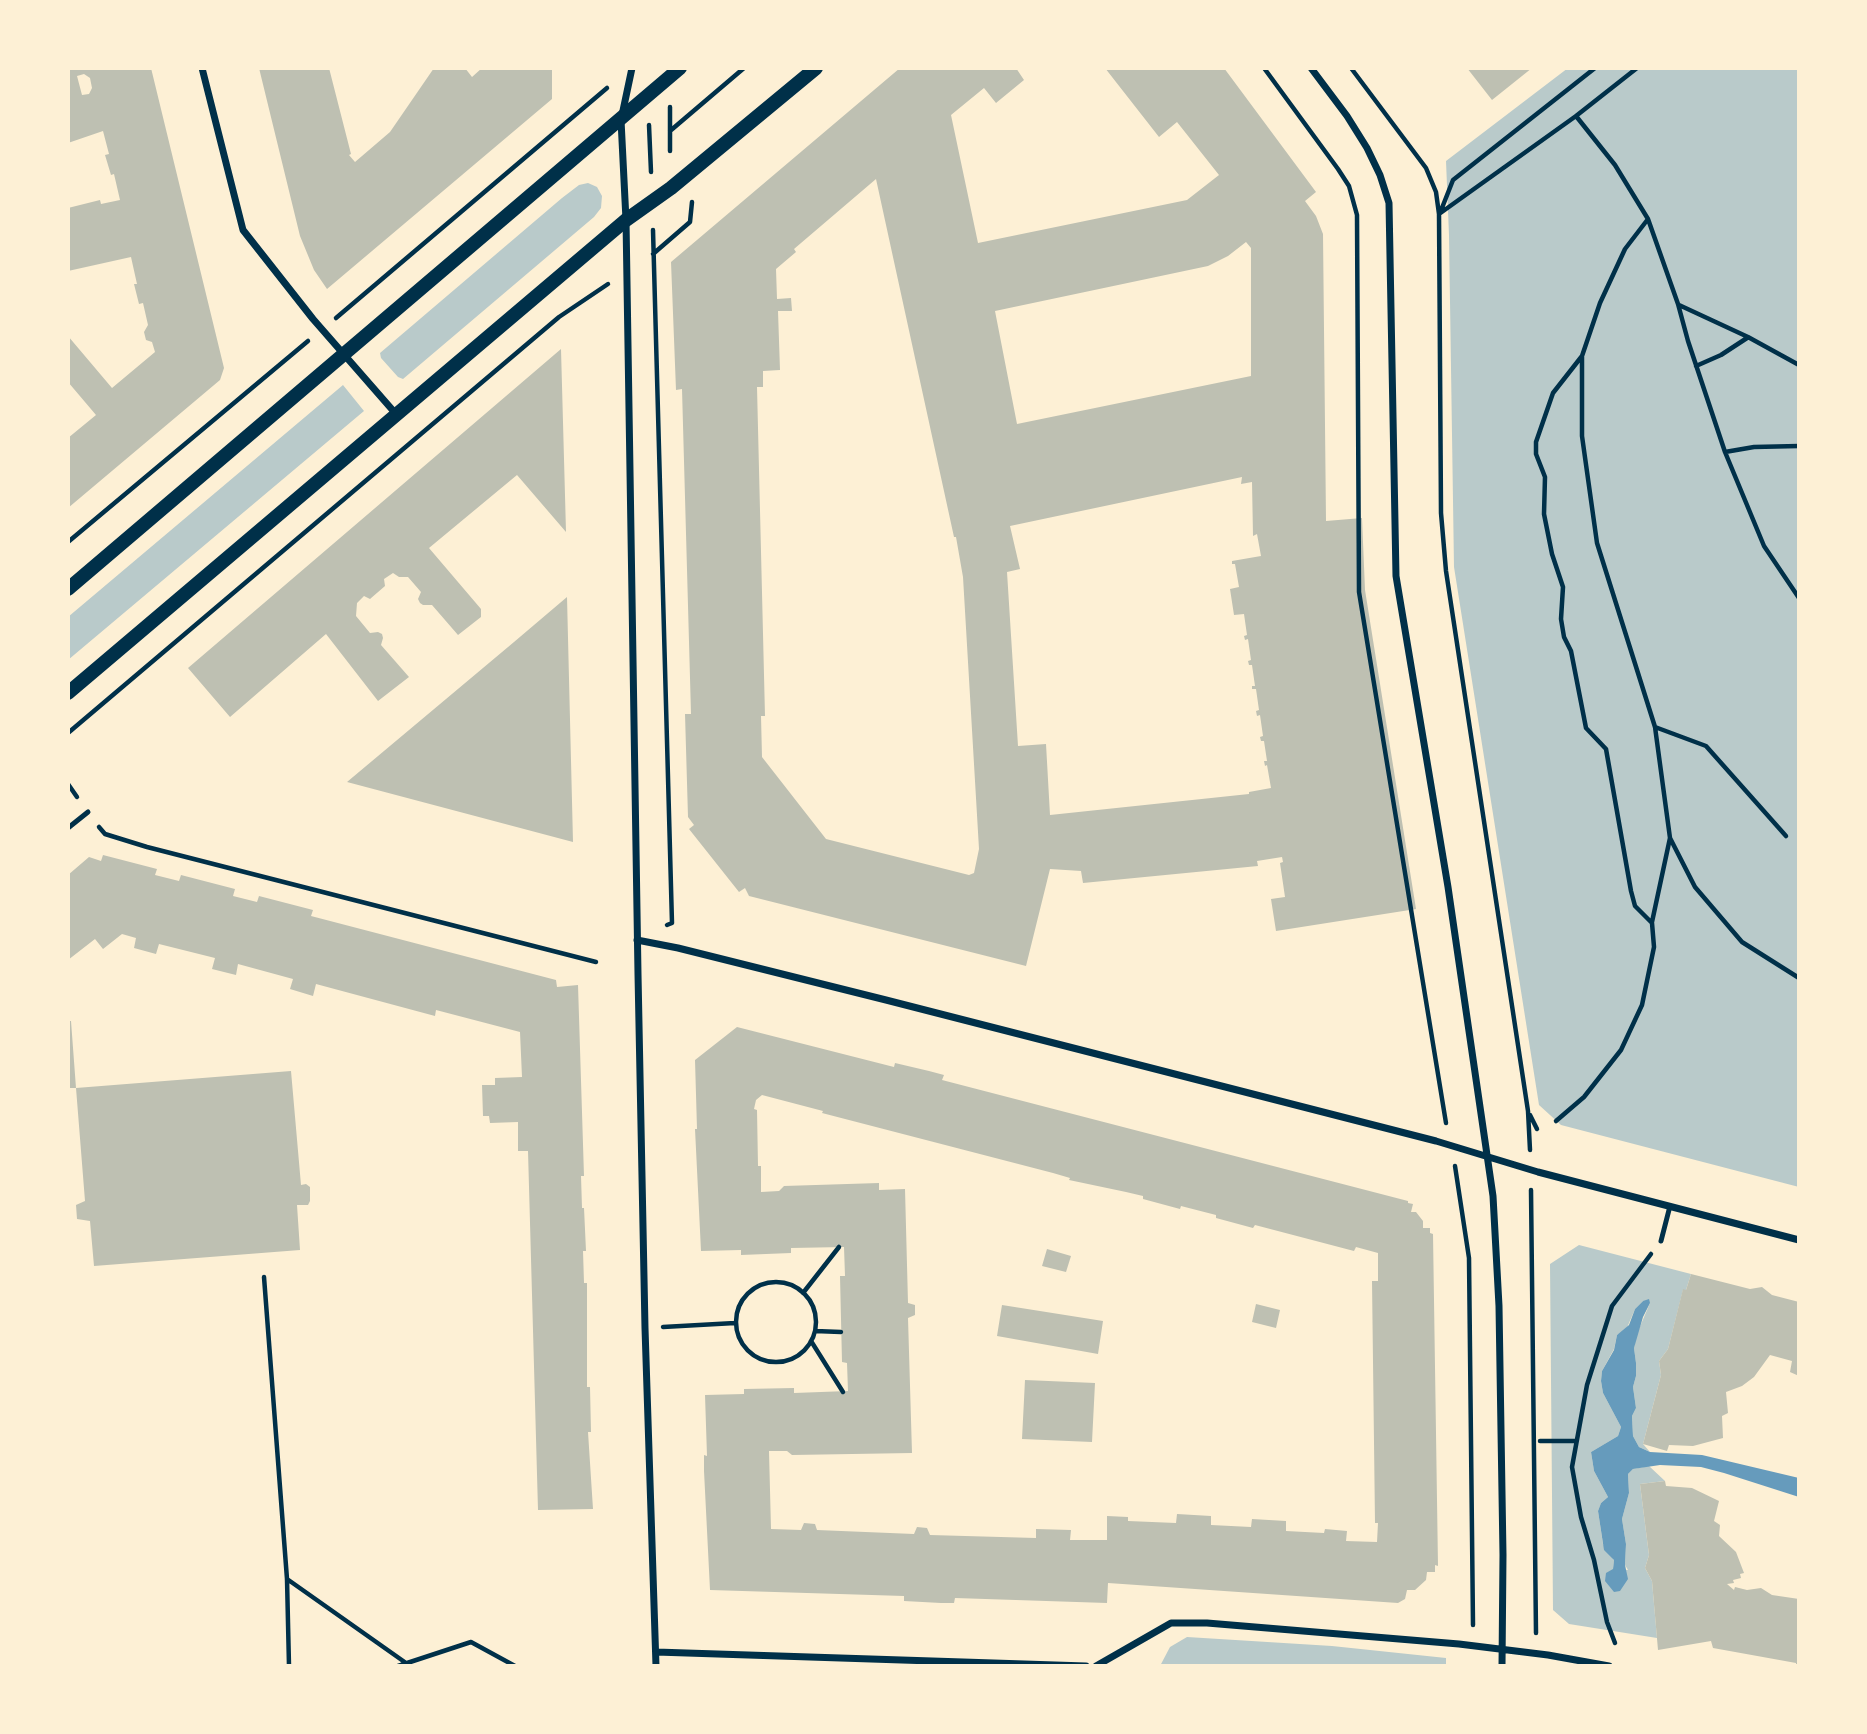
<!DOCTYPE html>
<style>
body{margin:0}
#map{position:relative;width:1867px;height:1734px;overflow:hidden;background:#fdf0d5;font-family:"Archivo Narrow",sans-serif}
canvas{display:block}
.frame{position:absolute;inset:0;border:70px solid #fdf0d5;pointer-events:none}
</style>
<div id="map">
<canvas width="1867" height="1734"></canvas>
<div class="frame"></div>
</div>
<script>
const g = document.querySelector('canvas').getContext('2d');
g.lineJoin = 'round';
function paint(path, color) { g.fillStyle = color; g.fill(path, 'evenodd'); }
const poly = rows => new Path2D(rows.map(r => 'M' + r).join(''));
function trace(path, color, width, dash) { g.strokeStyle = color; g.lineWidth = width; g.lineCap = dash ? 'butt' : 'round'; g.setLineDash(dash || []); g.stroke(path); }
paint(poly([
 [1568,68,1799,68,1799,1187,1561,1125,1539,1105,1454,567,1449,235,1446,161],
 [588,183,597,187,602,196,601,208,594,217,403,379,398,377,381,358,380,353,562,198,579,185],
 [343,385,364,411,68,660,68,617],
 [1579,1245,1691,1274,1686,1290,1683,1290,1668,1349,1659,1361,1661,1375,1643,1444,1650,1452,1639,1447,1633,1436,1632,1416,1636,1408,1633,1387,1636,1376,1636,1363,1634,1348,1636,1336,1650,1303,1643,1301,1635,1309,1626,1330,1617,1335,1614,1349,1602,1371,1601,1381,1603,1393,1621,1427,1618,1436,1591,1452,1594,1471,1608,1497,1601,1503,1598,1511,1603,1544,1614,1560,1613,1569,1628,1570,1625,1565,1626,1544,1622,1519,1629,1493,1628,1474,1633,1469,1649,1466,1665,1481,1640,1484,1649,1555,1645,1568,1652,1581,1657,1638,1569,1624,1553,1610,1550,1264],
 [1187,1637,1332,1646,1446,1658,1446,1666,1160,1666,1170,1647]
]), '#b9caca');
paint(poly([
 [1649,1299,1650,1303,1643,1317,1634,1348,1636,1363,1636,1376,1633,1387,1636,1408,1632,1416,1633,1436,1639,1447,1650,1452,1702,1455,1799,1478,1799,1497,1724,1473,1701,1467,1660,1465,1633,1469,1628,1474,1629,1493,1622,1519,1626,1544,1625,1565,1628,1579,1620,1591,1614,1592,1605,1581,1606,1573,1613,1569,1614,1560,1604,1550,1598,1511,1601,1503,1608,1497,1594,1471,1591,1452,1618,1436,1621,1427,1603,1393,1601,1381,1602,1371,1614,1350,1617,1335,1629,1325,1635,1309,1643,1301]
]), '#669bbc');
paint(poly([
 [68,68,151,68,224,368,220,380,68,508,68,438,96,415,68,382,68,336,112,388,155,352,152,342,146,340,144,332,148,325,143,303,139,304,134,284,137,284,131,257,68,271,68,208,100,200,101,204,120,200,114,174,111,175,105,155,109,154,103,131,68,143],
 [84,74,90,78,92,88,89,94,82,95,77,76],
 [259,68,329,68,351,154,349,155,355,162,390,132,434,68,465,68,472,77,482,68,552,68,552,99,327,289,314,270,300,236],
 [900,68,1016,68,1024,80,996,103,984,88,951,115,978,243,1187,200,1219,175,1177,122,1159,137,1105,68,1224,68,1316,192,1305,201,1316,216,1323,234,1326,521,1362,518,1365,590,1416,909,1276,931,1271,899,1285,897,1280,863,1283,862,1282,857,1257,861,1258,866,1083,883,1081,871,1050,869,1026,966,749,896,745,888,739,892,689,829,694,825,688,817,685,714,691,714,682,389,676,390,671,262],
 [876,179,954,537,956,537,963,577,979,849,974,873,969,875,826,839,762,757,761,716,765,716,757,387,763,387,763,371,780,370,778,311,792,311,791,298,777,299,776,269,796,252,794,249],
 [1246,242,1251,248,1251,376,1017,424,995,311,1208,266,1228,256],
 [1242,477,1241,484,1252,482,1253,536,1257,534,1261,556,1232,561,1232,564,1235,564,1239,587,1230,589,1234,615,1244,614,1247,635,1244,636,1245,640,1248,639,1251,660,1248,661,1249,665,1252,665,1255,686,1252,686,1252,689,1256,689,1259,710,1256,711,1257,716,1260,715,1263,736,1260,737,1261,741,1264,741,1267,761,1264,761,1265,766,1267,765,1271,788,1249,792,1249,794,1050,815,1046,744,1018,746,1007,572,1020,569,1010,526],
 [1467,68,1532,68,1492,100],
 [561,349,566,532,517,475,429,548,481,609,481,617,458,635,432,605,423,605,420,603,418,599,421,592,408,577,399,577,393,573,384,579,385,586,370,599,364,596,357,603,356,616,370,633,378,632,382,634,383,638,381,645,409,677,378,701,326,634,230,717,188,668],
 [567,597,573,842,347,782,514,642],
 [103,855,157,869,155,875,179,881,181,875,235,889,233,896,257,902,259,896,313,910,311,916,556,980,557,987,578,985,584,1176,581,1176,582,1208,584,1208,586,1251,583,1251,584,1283,587,1283,587,1387,590,1387,591,1432,588,1432,593,1509,538,1510,528,1151,518,1151,518,1122,490,1123,489,1116,483,1116,482,1085,495,1085,495,1078,522,1077,520,1032,436,1010,435,1016,316,984,313,996,290,989,293,979,238,964,236,975,212,969,215,958,159,944,156,954,134,948,136,938,122,934,103,949,95,939,68,960,68,875,89,857,101,861],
 [68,1021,71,1021,76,1088,68,1088],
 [737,1027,894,1067,895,1063,929,1071,944,1075,942,1080,1408,1201,1408,1203,1413,1204,1411,1212,1416,1212,1423,1221,1423,1228,1430,1228,1430,1233,1433,1234,1438,1566,1435,1565,1435,1572,1427,1572,1426,1580,1415,1590,1407,1590,1405,1599,1398,1603,1108,1583,1107,1603,955,1598,954,1603,941,1603,904,1601,904,1596,710,1590,704,1471,704,1455,707,1456,705,1395,744,1394,744,1389,794,1388,794,1393,848,1391,847,1363,842,1362,840,1276,845,1276,844,1247,791,1248,791,1253,741,1255,741,1250,701,1251,695,1129,697,1129,695,1060],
 [762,1095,823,1111,822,1113,1053,1173,1070,1178,1069,1180,1126,1192,1143,1196,1143,1199,1180,1209,1181,1206,1216,1215,1216,1218,1253,1228,1255,1225,1354,1251,1356,1247,1378,1253,1378,1281,1372,1281,1375,1523,1378,1523,1377,1542,1346,1541,1347,1531,1325,1529,1324,1533,1286,1531,1286,1521,1252,1519,1251,1527,1211,1525,1211,1516,1177,1514,1176,1523,1128,1521,1128,1517,1107,1516,1107,1540,1070,1540,1071,1530,1036,1529,1036,1538,930,1535,927,1528,917,1527,914,1534,817,1530,815,1524,804,1523,801,1530,771,1529,769,1451,787,1451,792,1455,912,1453,908,1318,915,1315,915,1305,908,1303,905,1189,879,1190,879,1183,784,1186,779,1191,761,1192,761,1166,758,1166,757,1110,754,1109,756,1100],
 [291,1071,301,1185,306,1184,310,1187,310,1201,308,1205,297,1205,300,1250,94,1266,90,1221,77,1219,76,1205,85,1201,76,1088],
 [1047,1249,1071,1256,1066,1272,1042,1266],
 [1691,1274,1750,1289,1762,1287,1772,1295,1799,1302,1799,1376,1790,1372,1792,1361,1770,1355,1754,1377,1742,1386,1726,1392,1728,1413,1722,1416,1723,1438,1693,1446,1669,1445,1667,1451,1643,1444,1661,1375,1659,1361,1668,1349,1683,1289,1686,1290],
 [1256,1304,1280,1310,1276,1328,1252,1322],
 [1002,1305,1103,1321,1098,1354,997,1336],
 [1025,1380,1095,1383,1092,1442,1022,1439],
 [1665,1481,1666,1486,1692,1488,1719,1501,1714,1521,1720,1525,1719,1536,1736,1552,1744,1573,1740,1574,1741,1578,1733,1580,1734,1583,1727,1584,1734,1590,1735,1587,1747,1590,1761,1588,1772,1595,1799,1599,1799,1666,1796,1666,1796,1663,1713,1648,1711,1641,1658,1650,1652,1581,1645,1568,1649,1555,1640,1484]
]), '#bec0b2');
trace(poly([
 [1264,68,1338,169,1349,186,1357,215,1359,592,1446,1123],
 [1351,68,1426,168,1436,192,1439,214,1441,513,1446,571,1528,1111,1530,1150],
 [670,107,670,151],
 [1576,116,1615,165,1648,219,1678,304,1688,341,1725,452,1764,546,1799,598],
 [649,125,651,172],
 [670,131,744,68],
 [1440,213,1453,180,1595,68],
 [1439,214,1576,116,1637,68],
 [653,230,672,923,667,925],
 [653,254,690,222,692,202],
 [1679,305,1748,337,1799,365],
 [336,318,607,88],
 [1582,357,1582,436,1597,543,1655,727,1670,838,1695,887,1742,942,1799,978],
 [1696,366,1721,355,1747,338],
 [1725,452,1754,447,1799,446],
 [68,542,308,341],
 [1655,727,1706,746,1786,836],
 [68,733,559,317,608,284],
 [68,784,77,797],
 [99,827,105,834,147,847,596,962],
 [1652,922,1670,838],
 [1530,1115,1537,1129],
 [1556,1121,1584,1097,1621,1050,1642,1005,1654,947,1652,923,1635,906,1631,891,1606,749,1586,728,1571,651,1564,637,1561,619,1563,587,1552,554,1544,514,1545,477,1536,454,1536,442,1553,393,1582,356,1600,303,1625,249,1648,219],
 [1455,1166,1469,1258,1473,1625],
 [1531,1190,1536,1633],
 [264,1277,287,1579,289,1666],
 '736 1322a40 40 0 1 1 80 0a40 40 0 1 1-80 0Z',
 [803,1293,839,1247],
 [663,1327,735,1323],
 [815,1331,841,1332],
 [811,1341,843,1392],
 [1540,1441,1576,1441],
 [287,1579,406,1663],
 [1615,1643,1607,1622,1594,1560,1581,1517,1572,1467,1587,1385,1612,1306,1651,1254],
 [398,1666,471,1642,515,1666]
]), '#003049', 4.5);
trace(poly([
 [68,828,88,812],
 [1661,1241,1670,1206]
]), '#003049', 5);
trace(poly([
 [202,68,243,230,313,319,396,414],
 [632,68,621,120,626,220,638,974,645,1328,656,1666],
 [1311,68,1347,116,1367,148,1380,175,1389,203,1396,576,1448,887,1493,1196,1499,1306,1503,1555,1502,1666],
 [637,940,678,948,886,1000,1436,1141,1538,1172,1799,1240],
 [656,1652,1086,1666],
 [1096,1666,1171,1623,1207,1623,1459,1644,1548,1655,1609,1666]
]), '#003049', 7);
trace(poly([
 [68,589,680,68],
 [68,693,626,220,671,188,816,68]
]), '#003049', 14);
</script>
